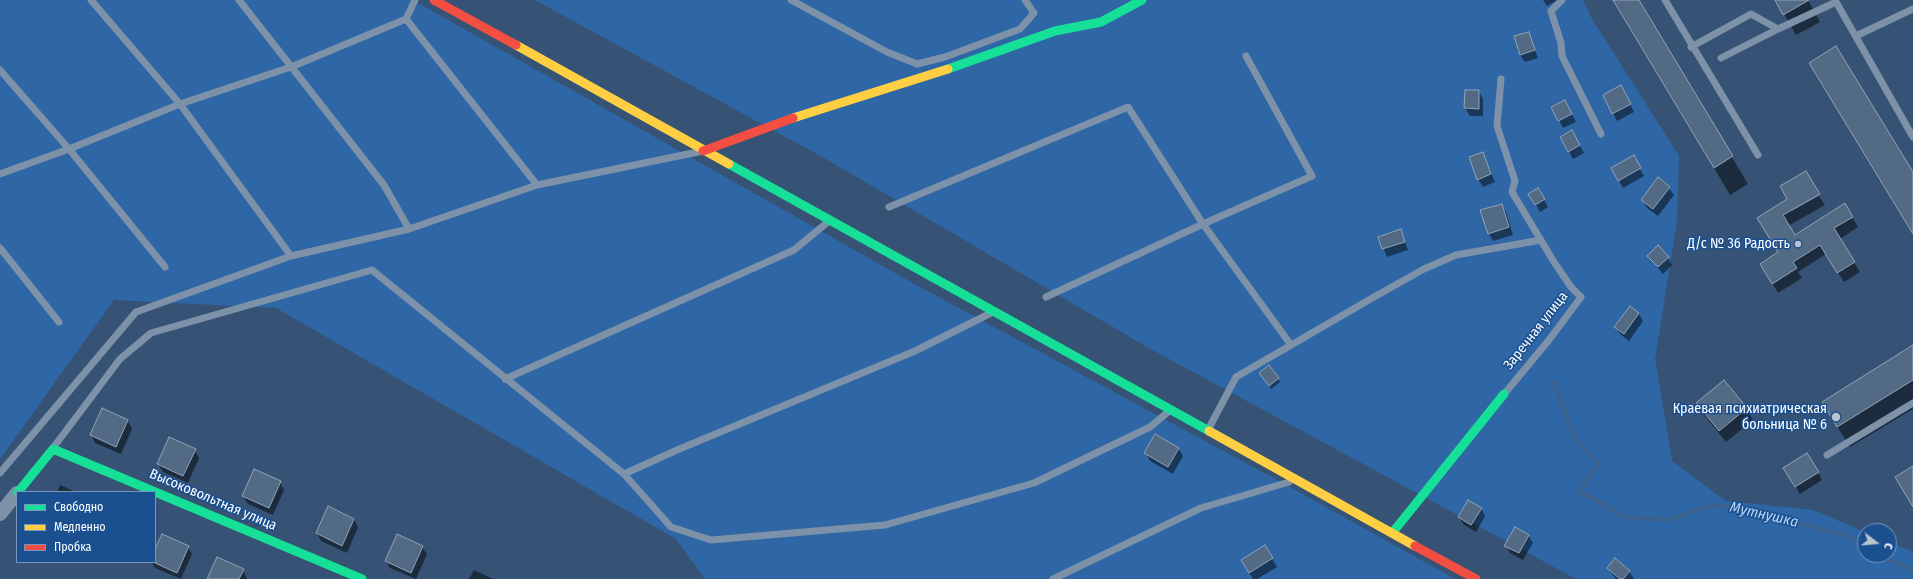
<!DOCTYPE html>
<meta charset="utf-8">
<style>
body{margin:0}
#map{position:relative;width:1913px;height:579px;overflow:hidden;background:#365375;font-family:"Fira Sans Condensed",sans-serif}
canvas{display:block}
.legend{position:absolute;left:16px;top:491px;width:140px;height:72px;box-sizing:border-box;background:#1b5090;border:1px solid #7696bc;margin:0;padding:5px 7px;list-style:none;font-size:12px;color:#fff}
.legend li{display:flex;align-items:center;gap:8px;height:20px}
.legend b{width:20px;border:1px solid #7696bc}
.north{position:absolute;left:1857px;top:523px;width:40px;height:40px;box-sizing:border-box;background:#1b5090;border:1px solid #7696bc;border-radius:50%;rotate:106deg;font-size:11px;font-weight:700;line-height:16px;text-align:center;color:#fff}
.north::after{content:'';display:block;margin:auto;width:14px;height:18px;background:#b9c3cf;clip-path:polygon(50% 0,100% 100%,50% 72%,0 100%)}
</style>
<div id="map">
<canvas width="1913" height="579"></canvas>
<ul class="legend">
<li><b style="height:5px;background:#16e098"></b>Свободно</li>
<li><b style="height:5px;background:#ffcf43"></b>Медленно</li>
<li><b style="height:5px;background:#f24e42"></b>Пробка</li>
</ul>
<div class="north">С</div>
</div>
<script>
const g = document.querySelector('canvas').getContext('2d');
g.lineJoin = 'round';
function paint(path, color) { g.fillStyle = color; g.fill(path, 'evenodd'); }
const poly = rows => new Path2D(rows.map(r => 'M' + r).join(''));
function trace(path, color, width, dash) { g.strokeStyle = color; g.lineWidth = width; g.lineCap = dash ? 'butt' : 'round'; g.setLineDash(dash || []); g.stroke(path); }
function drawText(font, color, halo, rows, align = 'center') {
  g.font = font + ' "Fira Sans Condensed",sans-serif'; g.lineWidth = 3; g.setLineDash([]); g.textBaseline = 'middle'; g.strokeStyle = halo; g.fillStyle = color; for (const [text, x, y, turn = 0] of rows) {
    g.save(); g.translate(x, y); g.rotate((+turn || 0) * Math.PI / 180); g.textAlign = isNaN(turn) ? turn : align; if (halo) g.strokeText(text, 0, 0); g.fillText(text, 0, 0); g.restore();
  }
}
paint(poly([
 [0,0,413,0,909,281,1290,487,1455,579,705,579,676,539,276,308,114,300,0,459],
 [535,0,1583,0,1592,19,1679,156,1677,221,1655,359,1672,461,1726,501,1813,510,1865,532,1865,555,1889,555,1889,542,1913,552,1913,579,1576,579,1147,347,826,159]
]), '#2f67a6');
paint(poly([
 [1543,0,1558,0,1547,6],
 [1614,0,1638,0,1748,184,1730,195],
 [1776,0,1808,0,1820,22,1796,35],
 [1528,33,1538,58,1525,62,1520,55],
 [1466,91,1479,91,1483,99,1483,116,1470,116,1465,108],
 [1625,94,1634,112,1617,121,1613,113],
 [1569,109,1576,122,1563,128,1559,120],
 [1572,131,1584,153,1573,159,1561,137],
 [1482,153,1495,182,1483,187,1478,179],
 [1633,157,1644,176,1623,188,1612,168],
 [1669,188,1674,195,1658,216,1647,208,1642,200],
 [1538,189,1548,207,1540,212,1530,194],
 [1819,196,1825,205,1788,226,1795,236,1852,217,1858,227,1840,239,1860,272,1844,282,1826,254,1798,272,1802,278,1778,293,1767,274,1779,252,1758,218,1792,209,1792,211],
 [1501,205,1506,212,1513,235,1493,241,1489,234,1482,211],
 [1400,230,1408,250,1387,257,1379,237],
 [1648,256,1668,258,1672,265,1663,274],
 [1630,307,1639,314,1643,321,1629,341,1620,334,1615,327],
 [1913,347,1913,409,1850,447,1835,423],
 [1269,366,1280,382,1271,389,1262,376],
 [1697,404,1746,408,1753,420,1726,442,1704,415],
 [102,410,128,421,132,429,121,454,95,443,91,435],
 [1178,448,1183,456,1173,474,1150,461,1146,453],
 [195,450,199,458,188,483,163,472,158,464],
 [1818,472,1822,480,1800,494,1789,476],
 [280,482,284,490,273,515,248,504,243,496],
 [60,485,76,492,57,492],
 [328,508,354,519,358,527,347,553,321,541,317,533],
 [1481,508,1485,516,1476,532,1464,525,1459,517],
 [1528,535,1533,543,1523,560,1510,553,1506,546],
 [188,547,192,554,181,579,155,568,152,562,155,562,155,552],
 [422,547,427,554,416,579,390,568,386,561],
 [1265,547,1277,567,1257,579,1253,579,1242,561],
 [1608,568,1629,571,1634,579,1616,579],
 [243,570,247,579,208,579],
 [474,570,493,579,469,579]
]), '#0007');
trace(poly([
 [1554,382,1574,437,1598,464,1579,491,1626,517,1669,520,1712,505,1739,507,1851,537,1865,546],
 [1878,555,1913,570]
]), '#3b628e', 4.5);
const building = poly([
 [1613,0,1639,0,1733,156,1714,168,1613,0],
 [1775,0,1809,0,1783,15,1775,0],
 [1529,32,1535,50,1520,55,1514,36,1529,32],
 [1836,46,1913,172,1913,234,1809,63,1836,46],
 [1621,85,1631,104,1612,114,1603,95,1621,85],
 [1465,90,1479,90,1479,109,1464,108,1465,90],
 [1565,100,1572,114,1558,121,1551,107,1565,100],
 [1572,130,1580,145,1568,152,1560,137,1572,130],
 [1483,152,1491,174,1477,180,1469,157,1483,152],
 [1634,155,1641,168,1618,181,1611,168,1634,155],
 [1806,171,1820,194,1783,215,1795,235,1845,203,1853,217,1834,228,1855,262,1837,273,1820,245,1793,262,1797,268,1772,284,1760,264,1778,252,1757,218,1787,199,1780,186,1806,171],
 [1658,177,1670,187,1653,209,1641,200,1658,177],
 [1538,188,1545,199,1535,205,1528,194,1538,188],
 [1502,204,1509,227,1488,234,1480,210,1502,204],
 [1401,229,1405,242,1382,249,1378,237,1401,229],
 [1658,245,1669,257,1658,267,1647,256,1658,245],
 [1630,306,1639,313,1624,334,1614,327,1630,306],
 [1913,345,1913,380,1837,427,1822,402,1913,345],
 [1269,365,1279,378,1269,386,1259,373,1269,365],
 [1724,380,1747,408,1719,431,1696,403,1724,380],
 [102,408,128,420,116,447,90,435,102,408],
 [1155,434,1179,448,1168,467,1144,453,1155,434],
 [169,437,196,449,183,476,157,464,169,437],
 [1807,453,1819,472,1795,487,1783,468,1807,453],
 [1913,466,1913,507,1895,477,1913,466],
 [254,469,281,481,269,508,242,496,254,469],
 [1468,500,1482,508,1471,525,1458,517,1468,500],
 [328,506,354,519,342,546,316,533,328,506],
 [1515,527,1529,535,1519,553,1504,546,1515,527],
 [162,534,189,546,177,573,155,563,155,549,162,534],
 [397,534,423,546,411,573,385,561,397,534],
 [1265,545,1273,558,1249,573,1241,560,1265,545],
 [217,557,244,569,239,579,207,579,217,557],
 [1615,558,1630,571,1623,579,1620,579,1607,568,1615,558]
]);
paint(building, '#536a85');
trace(building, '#92a3b6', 1);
trace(poly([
 [91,0,180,104,291,256],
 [239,0,384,185,409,229],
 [791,0,887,52,917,64,945,57,1020,29,1034,13,1025,0],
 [1562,0,1551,11,1561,43,1562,56,1601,134],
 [1665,0,1758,155],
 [1835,0,1913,137],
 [406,19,537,185],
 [1856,36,1913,9],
 [1691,47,1751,14,1778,29,1836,2],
 [1721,58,1778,29],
 [0,70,69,149,165,267],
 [1501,79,1497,126,1515,181,1512,192,1554,262,1571,287,1581,297,1549,340,1505,393],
 [0,174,69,149,180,104,291,67,406,19,415,0],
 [889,207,1128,107,1203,224,1291,345],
 [0,248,59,322],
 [1046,297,1203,224,1312,176,1246,56],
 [505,379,794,250,829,221],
 [1209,428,1236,377,1374,297,1424,269,1456,255,1541,240],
 [53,448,120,359,151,333,372,270,624,474,671,527,711,540,885,525,1034,483,1150,427,1168,412],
 [1827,455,1913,403],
 [0,473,136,312,291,256,409,229,537,185,698,152],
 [624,474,677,450,915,351,991,313],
 [1053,579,1201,508,1289,482]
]), '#7d92a8', 7);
trace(poly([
 [0,514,17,493]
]), '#7d92a8', 14);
trace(poly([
 [948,69,1055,31,1101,22,1142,0],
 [729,164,1209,431],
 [18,492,53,449,362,579],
 [1393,532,1504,394]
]), '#16e098', 9);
trace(poly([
 [516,45,729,164],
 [793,118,948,69],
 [1209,431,1415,546]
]), '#ffcf43', 9);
trace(poly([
 [434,0,516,45],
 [703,151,793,118],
 [1415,546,1476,579]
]), '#f24e42', 9);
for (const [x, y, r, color] of [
 [1798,244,4,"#b9c3cf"],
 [1836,417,5,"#b9c3cf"]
]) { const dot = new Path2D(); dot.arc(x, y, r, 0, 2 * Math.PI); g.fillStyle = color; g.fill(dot); trace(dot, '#1b5090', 1.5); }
drawText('14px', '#fff', '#1b5090', [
 ["Д/с № 36 Радость",1790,244],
 ["Краевая психиатрическая",1827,409],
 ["больница № 6",1827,425]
], 'right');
drawText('14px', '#fff', '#1b5090', [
 ["Заречная улица",1536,331,-52],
 ["Высоковольтная улица",213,500,23]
]);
drawText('italic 15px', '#b5d4f5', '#1b5090', [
 ["Мутнушка",1764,515,13]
]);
</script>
